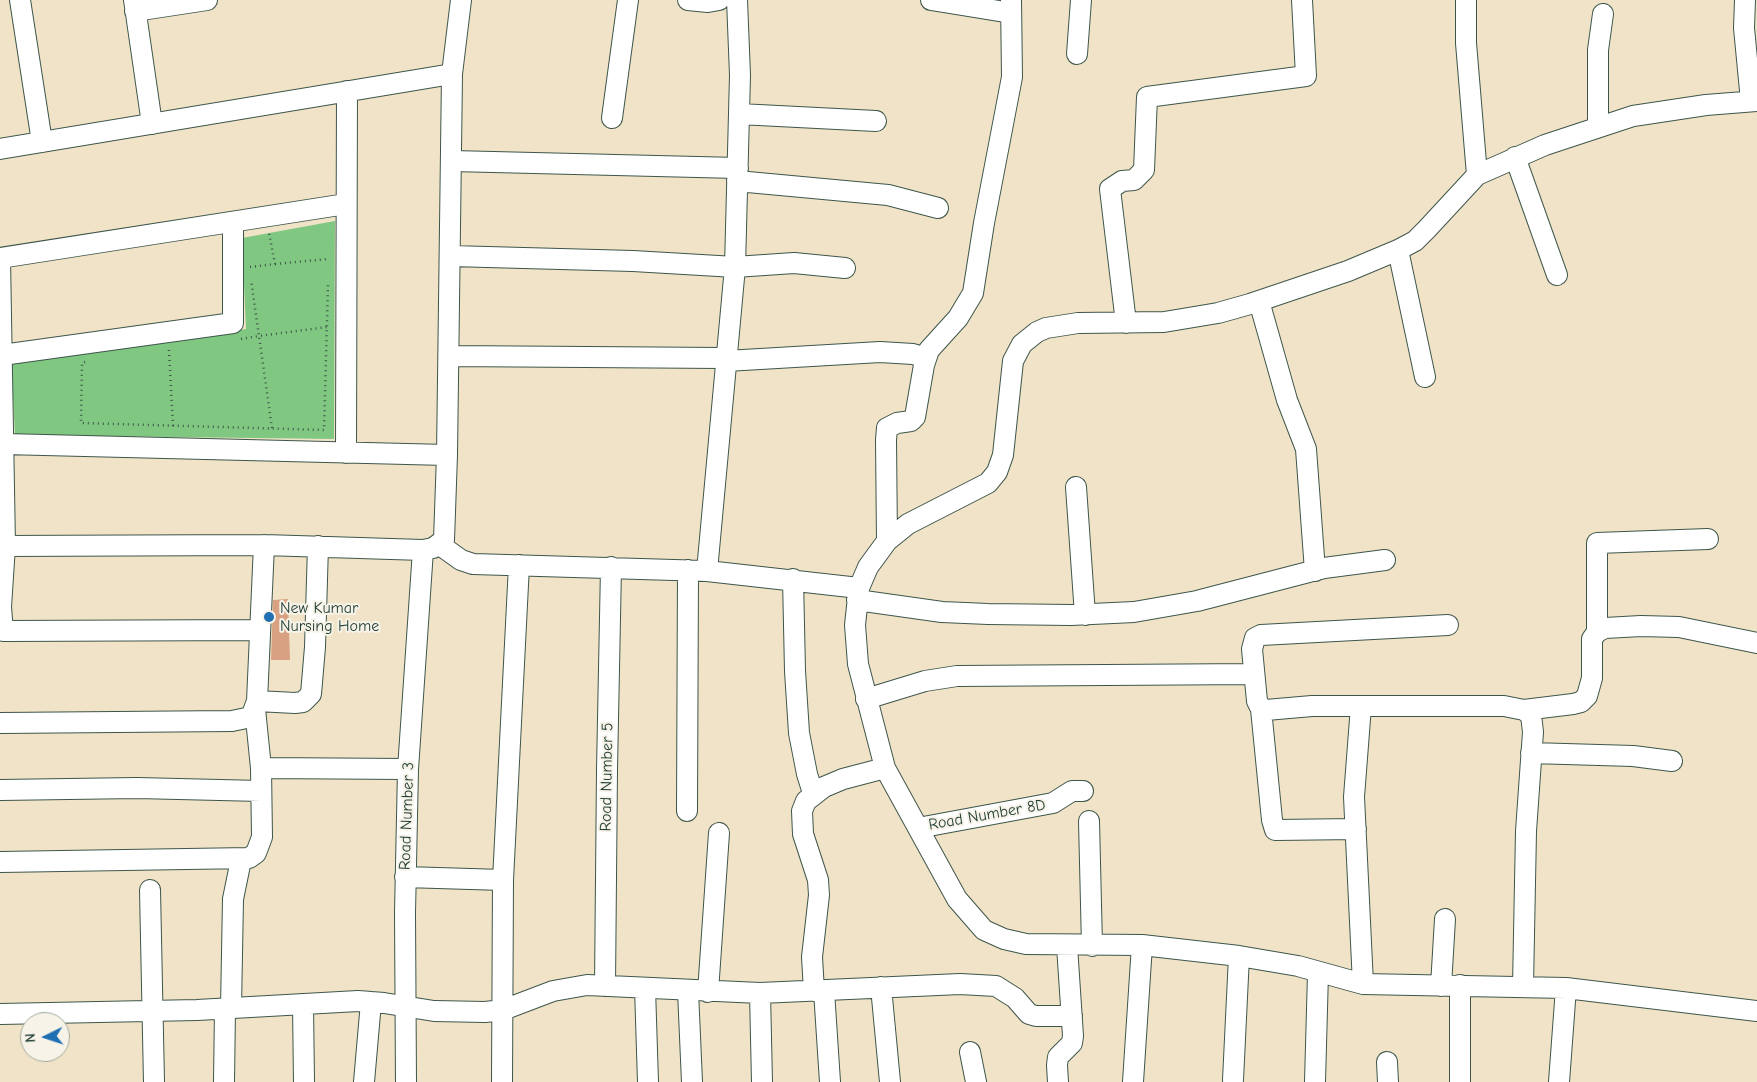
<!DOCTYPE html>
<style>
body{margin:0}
#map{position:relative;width:1757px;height:1082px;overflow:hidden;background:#f0e3c7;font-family:"Comic Neue",sans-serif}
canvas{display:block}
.north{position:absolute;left:20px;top:1012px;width:50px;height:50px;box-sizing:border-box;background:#f7f3e8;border:1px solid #a1aaa0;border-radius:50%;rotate:266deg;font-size:14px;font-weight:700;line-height:20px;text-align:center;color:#1f3d34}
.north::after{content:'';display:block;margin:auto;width:18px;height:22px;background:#1f6fb2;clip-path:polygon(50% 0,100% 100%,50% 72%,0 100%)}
</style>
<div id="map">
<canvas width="1757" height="1082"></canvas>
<div class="north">N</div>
</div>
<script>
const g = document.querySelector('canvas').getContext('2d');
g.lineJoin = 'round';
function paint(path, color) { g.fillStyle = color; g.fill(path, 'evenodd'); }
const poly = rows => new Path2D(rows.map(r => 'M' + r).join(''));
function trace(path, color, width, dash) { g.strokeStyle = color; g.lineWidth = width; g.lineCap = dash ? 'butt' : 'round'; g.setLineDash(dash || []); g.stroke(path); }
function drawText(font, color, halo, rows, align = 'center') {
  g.font = font + ' "Comic Neue",sans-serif'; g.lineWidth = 4; g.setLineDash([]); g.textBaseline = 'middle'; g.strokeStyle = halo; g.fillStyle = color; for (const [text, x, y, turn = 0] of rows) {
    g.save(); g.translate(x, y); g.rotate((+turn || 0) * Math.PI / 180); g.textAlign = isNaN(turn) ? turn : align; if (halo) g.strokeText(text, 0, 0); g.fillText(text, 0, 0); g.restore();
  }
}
paint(poly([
 [335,221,334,439,15,435,11,359,246,329,242,238]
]), '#80c782');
paint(poly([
 [288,599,290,660,271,660,273,600]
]), '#d8a182');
const minor = poly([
 [20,0,42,142],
 [134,0,152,124],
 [688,0,708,2,719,0],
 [931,0,1011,13],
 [1466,0,1466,43,1477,175],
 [1745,0,1744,28,1751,101],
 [135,11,207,0],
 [1077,54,1081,0],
 [1757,101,1706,105,1633,116,1545,145,1477,175,1427,229,1415,241,1398,250,1348,271,1250,304,1218,313,1164,322,1078,323,1046,328,1037,332,1022,344,1013,361,1003,455,997,472,988,483,908,524,887,541,868,567,859,588,855,625,858,664,885,768,957,899,984,930,1004,939,1026,944,1142,945,1239,956,1298,966,1363,984,1566,988,1757,1011],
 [739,114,876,121],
 [612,118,628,0],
 [1598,126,1598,50,1603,14],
 [0,149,452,74],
 [1515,157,1557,275],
 [452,161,738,168],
 [737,181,888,195,938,208],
 [1398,250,1425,377],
 [451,256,633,261,735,267,794,263,845,268],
 [1259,301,1287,400,1306,449,1315,571],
 [1126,323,1110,189,1122,181,1134,180,1144,170,1147,97,1306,76,1302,0],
 [2,355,233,323,233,222],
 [449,356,722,358,726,361,880,352,913,354,926,358],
 [4,444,447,455],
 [346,453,347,91],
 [1076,487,1085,615],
 [887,541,886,440,887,428,897,423,911,421,915,417,924,365,929,350,958,318,973,293,984,223,1012,77,1011,0],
 [440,545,461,560,473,564,707,571,859,588],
 [0,546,264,545,423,550,433,548,444,540,447,455,452,74,461,0],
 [707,571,735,267,740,75,737,0],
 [793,579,795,671,799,733,807,774,813,793],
 [857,600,942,612,988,614,1071,615,1134,612,1197,601,1324,568,1385,560],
 [1448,625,1261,635,1255,638,1252,649,1257,701,1261,709,1266,710,1312,706,1504,706,1524,710,1531,715,1533,732,1526,831,1523,986],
 [260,630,3,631,1,607,5,546,0,258,346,204],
 [1597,632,1597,543,1708,539],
 [866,699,925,681,957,676,1254,674],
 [257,701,295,703,303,702,311,694,315,647,318,546],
 [1361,706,1354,797,1363,984],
 [1261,709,1272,820,1275,830,1356,829],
 [1524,710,1573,704,1581,702,1587,696,1592,678,1592,639,1597,632,1605,628,1641,626,1679,627,1757,643],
 [0,723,232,721,251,717,257,701,264,545],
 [1531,753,1633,756,1672,761],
 [261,768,408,769],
 [0,790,137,788,261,791],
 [687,811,688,570],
 [1089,821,1092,946],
 [918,828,1053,803,1072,791,1083,791],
 [0,862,249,858,256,853,262,837,261,768,255,709],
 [405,877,503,880],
 [150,890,154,1082],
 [605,986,607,770,611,567],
 [1441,986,1445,919],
 [881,987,890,1082],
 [645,988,648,1082],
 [688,991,692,1082],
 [814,991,812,957,819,895,818,880,803,834,802,811,806,801,824,787,843,779,885,768],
 [824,991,830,1082],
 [708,992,719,833],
 [760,993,762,1082],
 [303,1004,304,1082],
 [231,1008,233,899,241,860],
 [0,1014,197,1010,358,1001,384,1003,434,1011,485,1012,503,1010,553,991,587,985,760,993,960,984,996,986,1015,998,1029,1014,1036,1016,1072,1016],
 [970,1052,976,1082],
 [1387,1062,1388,1082],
 [1233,1080,1239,956],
 [224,1082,225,1009],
 [364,1082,371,1002],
 [406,1082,405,913,408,769,423,550],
 [502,1082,503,880,519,565],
 [1058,1082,1057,1065,1058,1057,1072,1043,1073,1036,1067,946],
 [1133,1082,1142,945],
 [1315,1082,1318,973],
 [1460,1082,1460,985],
 [1559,1082,1566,988]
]);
trace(minor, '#3e564a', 22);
trace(poly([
 [275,264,328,259],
 [250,267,275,264,269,233],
 [241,339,259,336,251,280],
 [169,350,173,426],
 [85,362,82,363,81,423,324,430,328,285],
 [272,428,259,336,327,327]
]), '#3e564a', 2.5, [1, 4]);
trace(minor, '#fff', 20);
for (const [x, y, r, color] of [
 [269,617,6,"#1f6fb2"]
]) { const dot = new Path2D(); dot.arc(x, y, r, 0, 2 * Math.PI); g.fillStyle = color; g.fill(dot); trace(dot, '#f7f3e8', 2); }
drawText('16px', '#1f3d34', '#f7f3e8', [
 ["New Kumar",280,608],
 ["Nursing Home",280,626]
], 'left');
drawText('16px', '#1f3d34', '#f7f3e8', [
 ["Road Number 5",607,777,-89],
 ["Road Number 8D",987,815,-10],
 ["Road Number 3",407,816,-88]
]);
</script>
